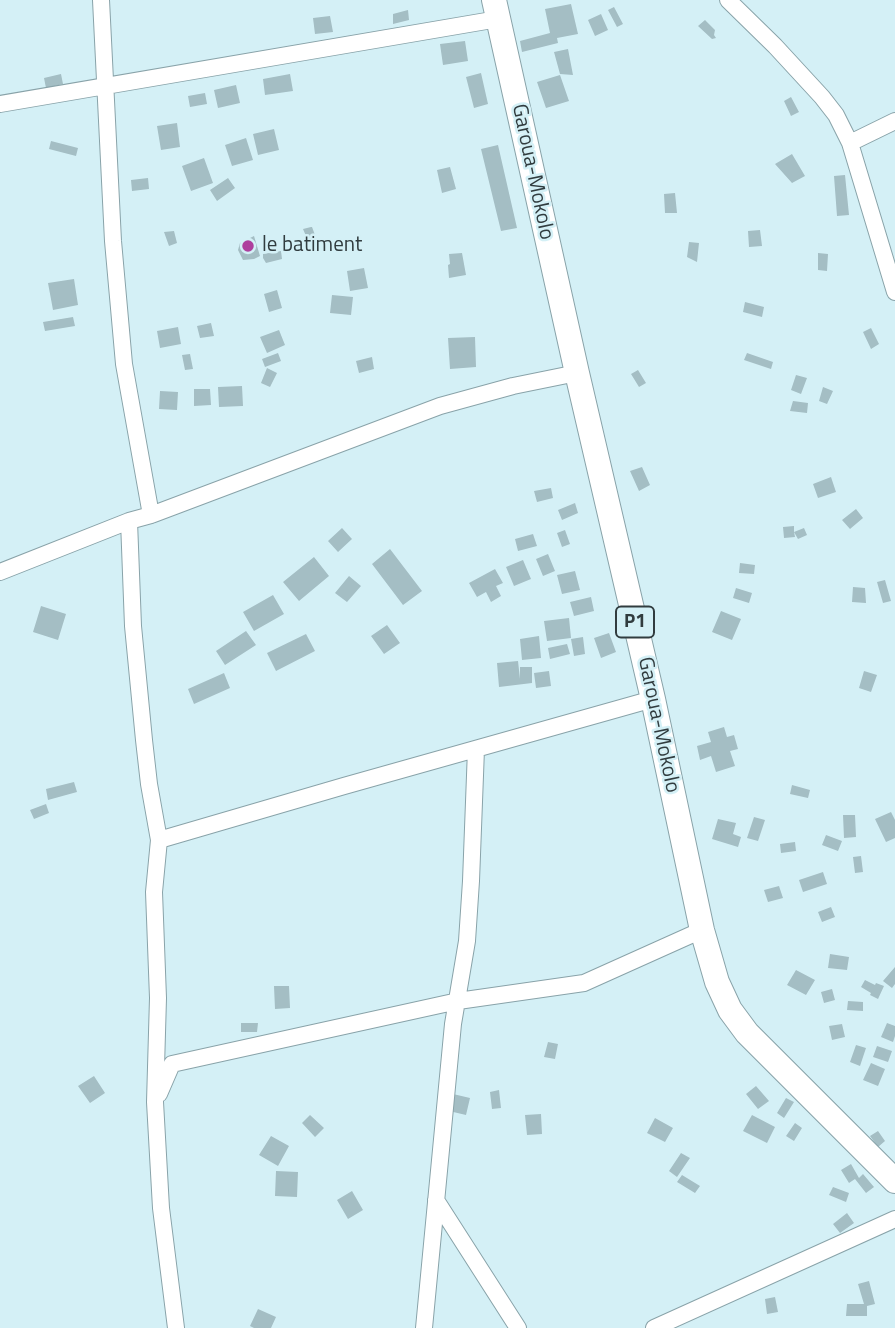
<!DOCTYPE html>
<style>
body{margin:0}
canvas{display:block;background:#d4f0f6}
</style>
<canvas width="895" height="1328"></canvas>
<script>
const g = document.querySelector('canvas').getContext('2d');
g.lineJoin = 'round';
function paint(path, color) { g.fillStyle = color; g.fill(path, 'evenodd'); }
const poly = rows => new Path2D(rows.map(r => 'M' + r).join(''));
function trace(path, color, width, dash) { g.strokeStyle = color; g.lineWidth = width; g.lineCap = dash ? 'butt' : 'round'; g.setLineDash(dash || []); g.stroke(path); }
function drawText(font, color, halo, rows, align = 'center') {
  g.font = font + ' "Titillium Web",sans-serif'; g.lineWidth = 5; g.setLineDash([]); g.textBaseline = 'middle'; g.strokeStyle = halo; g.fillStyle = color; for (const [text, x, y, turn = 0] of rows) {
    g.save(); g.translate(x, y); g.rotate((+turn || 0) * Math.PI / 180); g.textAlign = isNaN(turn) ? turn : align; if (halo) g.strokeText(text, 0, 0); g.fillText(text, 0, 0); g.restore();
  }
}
paint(poly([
 [571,4,578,34,557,38,558,43,522,52,520,41,550,33,545,9],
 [614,7,623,24,617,27,608,10],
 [408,10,409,20,393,24,393,14],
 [601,14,608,30,595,36,588,20],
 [330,16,333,32,315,34,313,18],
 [705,20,715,30,714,35,716,38,712,39,698,26],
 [465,41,468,61,443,65,440,44],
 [568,49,573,75,560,74,554,52],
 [481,73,488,104,474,108,466,77],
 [61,74,63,84,46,88,44,78],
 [290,74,293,91,265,95,263,79],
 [560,75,569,101,546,108,537,82],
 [236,85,240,103,218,108,214,90],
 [205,93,207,104,190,107,188,96],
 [791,97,799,112,791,116,784,101],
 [177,123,180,147,161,150,157,126],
 [274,129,279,150,258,155,253,134],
 [246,138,253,160,232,166,225,145],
 [51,141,78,148,76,156,49,149],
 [498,145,517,228,501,231,481,149],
 [792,154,805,176,792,183,775,164],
 [204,158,213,183,191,191,182,166],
 [450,167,456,189,442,193,437,170],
 [845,175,849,215,837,216,834,176],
 [148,178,149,189,132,191,131,180],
 [228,178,235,188,217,201,210,190],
 [675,193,677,213,665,213,664,194],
 [311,227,312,227,318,243,309,243,303,229],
 [760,230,762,246,749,247,748,231],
 [174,231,177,243,169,246,164,232],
 [254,236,260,256,254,259,243,260,238,250,240,243],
 [689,242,699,243,697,262,687,257],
 [281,251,282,259,266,263,263,258,263,254],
 [462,253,466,275,449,278,448,265,450,264,449,254],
 [818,253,828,254,827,271,818,270],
 [364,268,368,288,350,291,347,271],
 [74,279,78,305,53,310,48,283],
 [277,290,282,308,269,312,264,294],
 [332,295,353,297,351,315,330,313],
 [745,302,764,307,762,317,743,312],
 [73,317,75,326,45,331,43,322],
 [211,323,214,336,200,338,197,326],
 [178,327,181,344,160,348,157,331],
 [871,328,879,344,871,349,863,332],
 [279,330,285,345,267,353,260,337],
 [475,337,476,367,450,369,448,338],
 [278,353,281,361,265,367,262,359],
 [747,353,773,362,771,369,744,360],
 [190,354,193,369,185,370,182,355],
 [372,357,374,369,359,373,356,361],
 [267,368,277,373,270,387,261,383],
 [638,370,646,383,639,387,631,374],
 [796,375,807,378,801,394,791,390],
 [242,386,243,406,219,407,218,387],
 [823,387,833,391,827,404,819,401],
 [194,389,210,389,211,405,194,406],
 [160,391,178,392,177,410,159,409],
 [793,401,808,403,807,413,790,411],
 [642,467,650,485,639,491,630,471],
 [831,477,836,492,818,498,813,484],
 [551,488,553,498,537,502,534,491],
 [575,503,578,513,562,520,558,510],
 [856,509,863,518,850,529,842,520],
 [794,526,794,532,804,528,807,535,798,539,794,532,795,537,784,538,783,527],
 [342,528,352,539,338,552,328,541],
 [565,530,570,544,562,547,557,533],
 [533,534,537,546,518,551,515,539],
 [390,549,422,591,403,605,372,564],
 [548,554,555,571,543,576,536,559],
 [314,557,329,576,299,601,283,582],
 [523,560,531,579,514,586,506,567],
 [740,563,755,565,754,574,739,573],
 [495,569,503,583,496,586,501,596,491,602,486,592,477,597,469,583],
 [575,571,580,590,562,594,557,575],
 [349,576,361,586,347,602,335,593],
 [885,580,891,601,883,603,877,582],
 [853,587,865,588,866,603,852,602],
 [736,588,752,593,749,603,733,598],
 [273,595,284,614,254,631,243,612],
 [591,597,594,611,574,616,570,602],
 [41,606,66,614,58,640,33,632],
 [721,611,741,619,732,640,712,632],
 [569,618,571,638,547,641,544,621],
 [387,625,400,643,384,654,371,636],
 [246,631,256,645,225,665,216,651],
 [609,633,616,652,601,658,594,638],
 [306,634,315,651,276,671,267,653],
 [539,636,541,658,522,660,520,639],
 [583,637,585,654,574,656,571,639],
 [567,644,570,654,550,659,548,648],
 [518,661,520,679,520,667,532,667,532,683,499,687,497,663],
 [549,671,551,686,536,688,534,673],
 [864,671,877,675,871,692,859,688],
 [224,673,230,688,194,704,188,689],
 [724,727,727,737,734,735,738,749,730,751,735,766,716,772,711,756,700,760,697,746,711,742,708,732],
 [74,782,77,792,48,800,46,789],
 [792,785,810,790,808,798,790,794],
 [46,804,49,813,34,819,30,810],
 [891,812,895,820,895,838,886,842,875,819],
 [843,815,855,815,856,837,844,838],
 [754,817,765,820,758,841,747,838],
 [718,819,736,823,733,834,741,837,738,847,712,839],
 [826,835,842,841,838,851,822,845],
 [795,842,796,851,781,853,780,844],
 [861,856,863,872,855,873,853,857],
 [823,872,827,884,803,892,799,880],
 [779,886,783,898,768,902,764,890],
 [831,907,835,917,822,922,818,912],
 [830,954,849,957,847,970,828,968],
 [895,967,895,984,892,988,883,981],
 [796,970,815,980,806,995,787,985],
 [865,980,875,985,876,983,884,986,878,999,870,995,871,993,861,987],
 [274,986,289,986,290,1008,275,1009],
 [832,989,835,1000,824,1003,821,992],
 [848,1001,863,1002,863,1011,847,1010],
 [241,1023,258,1023,257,1032,241,1032],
 [887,1023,895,1026,895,1036,893,1042,881,1037],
 [842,1024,845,1037,832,1040,829,1026],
 [548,1042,558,1044,555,1059,544,1057],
 [856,1045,866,1048,860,1066,850,1062],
 [877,1046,892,1051,888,1062,873,1057],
 [871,1063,885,1069,878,1086,863,1080],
 [94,1076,105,1093,90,1103,78,1086],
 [756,1086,769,1101,758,1109,746,1094],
 [499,1090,501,1108,492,1109,490,1092],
 [453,1094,470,1098,466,1115,449,1111],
 [786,1098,794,1102,784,1118,777,1113],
 [541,1114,542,1134,527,1135,525,1115],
 [310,1115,324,1128,315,1137,302,1123],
 [752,1115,775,1127,767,1143,743,1131],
 [655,1118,673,1128,665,1142,647,1133],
 [795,1123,802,1128,794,1141,786,1136],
 [878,1131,885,1141,878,1147,870,1136],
 [271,1136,289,1146,278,1166,259,1155],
 [681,1153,690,1158,677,1177,669,1171],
 [851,1164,859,1178,863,1174,874,1187,866,1193,855,1179,849,1183,841,1170],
 [276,1171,298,1172,297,1197,275,1196],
 [682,1175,700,1186,695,1193,677,1182],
 [833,1187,849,1193,846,1202,829,1195],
 [352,1191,363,1210,348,1219,337,1200],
 [847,1213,854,1223,840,1233,833,1224],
 [869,1281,875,1304,867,1306,867,1316,846,1316,847,1304,864,1304,858,1284],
 [775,1297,778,1312,767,1314,765,1299],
 [258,1309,276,1317,271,1328,254,1328,250,1326]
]), '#a4bec4');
const minor = poly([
 [101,0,113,241,124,364,151,515],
 [728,0,775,46,822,97,836,115,850,143,895,292],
 [0,104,498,19],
 [850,143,895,121],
 [129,521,133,626,144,740,149,784,159,840,154,892,158,998,155,1102,161,1208,176,1328],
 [0,572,129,521,151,515,440,406,513,386,577,373],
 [159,840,344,786,653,699],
 [159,1094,172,1064,458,1001,584,983,702,930],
 [436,1200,518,1328],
 [424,1328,453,1024,467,941,471,881,476,749],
 [654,1328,895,1219]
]);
const primary = poly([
 [494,0,577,373,653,699,702,930,717,982,730,1010,747,1033,895,1181]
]);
trace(minor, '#89a3a9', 18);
trace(primary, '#89a3a9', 26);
trace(minor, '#fff', 16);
trace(primary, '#fff', 24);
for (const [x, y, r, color] of [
 [248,246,7,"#ae3f9d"]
]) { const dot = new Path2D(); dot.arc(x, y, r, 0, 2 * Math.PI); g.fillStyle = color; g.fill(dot); trace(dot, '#d4f0f6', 2.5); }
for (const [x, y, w] of [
 [635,622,38]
]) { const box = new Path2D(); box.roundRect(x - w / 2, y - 15.5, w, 31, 5); g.fillStyle = '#d4f0f6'; g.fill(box); trace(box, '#313c3f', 2); }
drawText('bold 19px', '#313c3f', null, [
 ["P1",635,622]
]);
drawText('21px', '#313c3f', '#d4f0f6', [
 ["Garoua-Mokolo",532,172,78],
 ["Garoua-Mokolo",658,725,78]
]);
drawText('21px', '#313c3f', '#d4f0f6', [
 ["le batiment",262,246]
], 'left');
</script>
